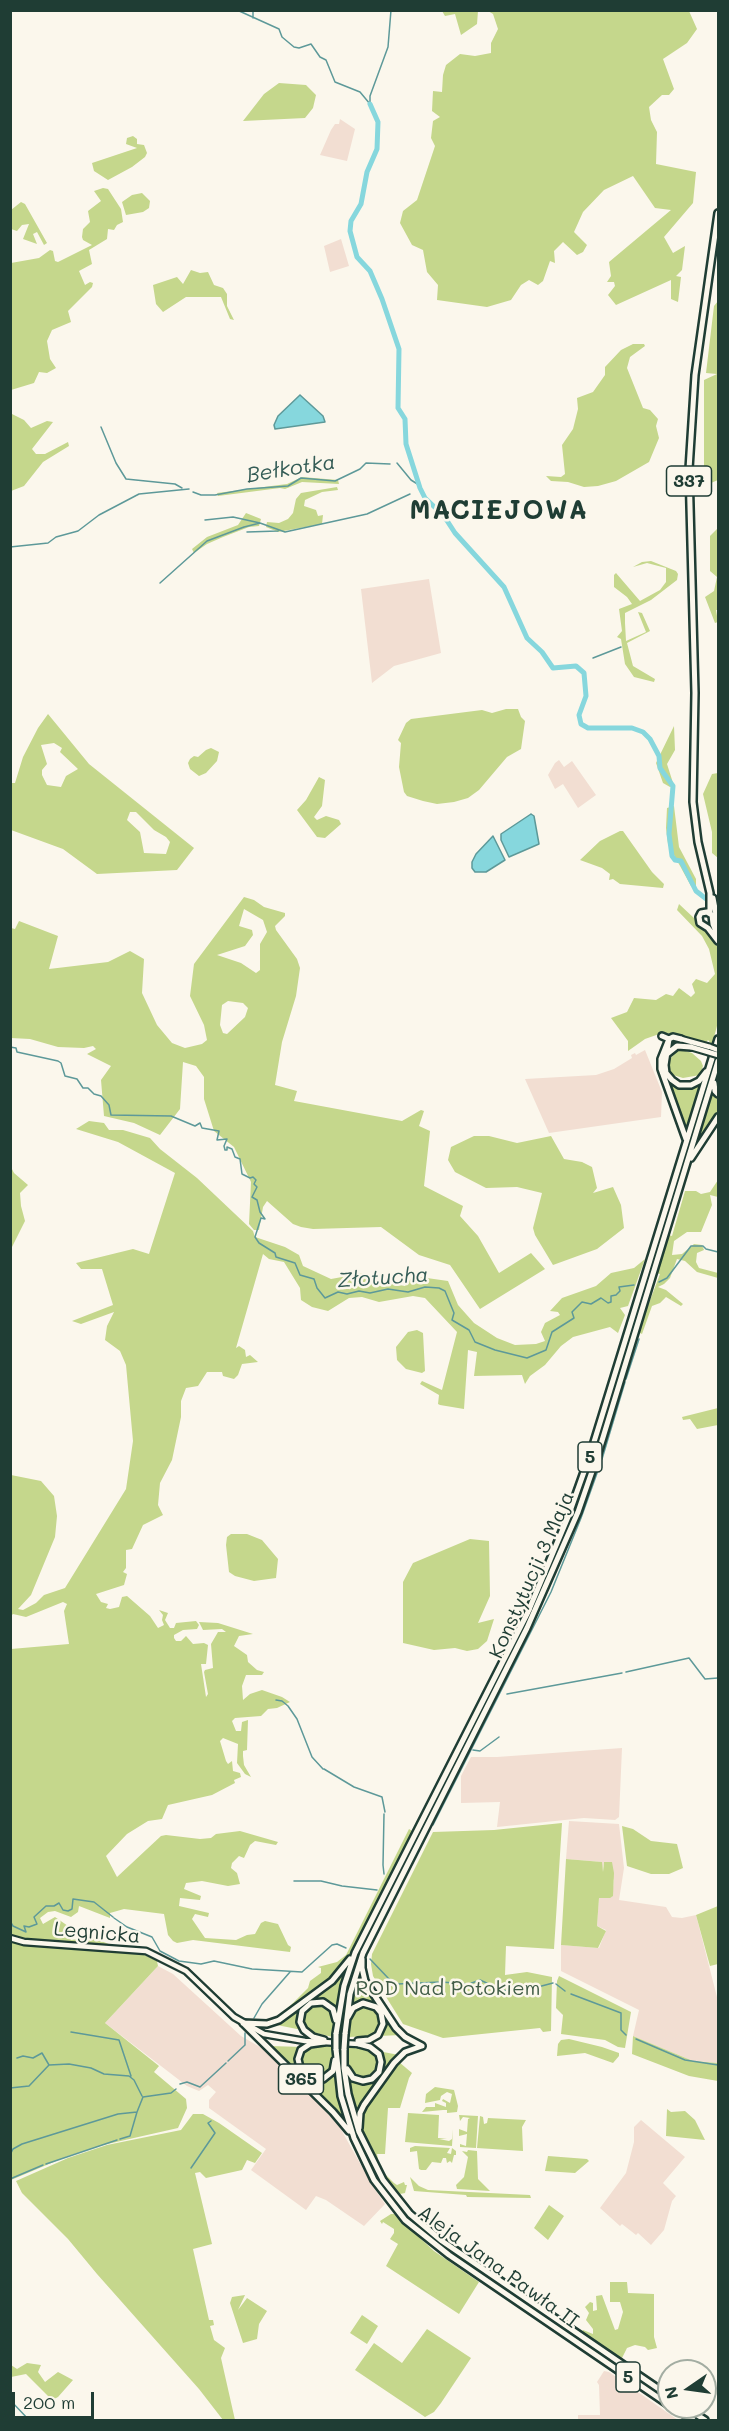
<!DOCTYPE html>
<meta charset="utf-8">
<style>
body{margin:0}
#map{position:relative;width:729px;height:2431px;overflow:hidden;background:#fbf7ec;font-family:Mali,sans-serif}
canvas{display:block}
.frame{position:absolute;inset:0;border:12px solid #1f3d34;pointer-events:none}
.north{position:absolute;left:657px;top:2359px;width:60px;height:60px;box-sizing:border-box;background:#fbf7ec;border:2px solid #a3ada2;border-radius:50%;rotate:257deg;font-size:16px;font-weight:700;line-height:24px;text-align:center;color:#1f3d34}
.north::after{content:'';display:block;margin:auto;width:21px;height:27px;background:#1f3d34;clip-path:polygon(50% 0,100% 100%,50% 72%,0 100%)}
.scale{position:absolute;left:12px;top:2392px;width:82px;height:27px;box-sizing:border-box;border:3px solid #1f3d34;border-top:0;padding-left:8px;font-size:18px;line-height:21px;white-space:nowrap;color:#1f3d34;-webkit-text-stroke:4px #fbf7ec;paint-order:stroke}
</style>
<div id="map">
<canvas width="729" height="2431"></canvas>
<div class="frame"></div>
<div class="north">N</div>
<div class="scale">200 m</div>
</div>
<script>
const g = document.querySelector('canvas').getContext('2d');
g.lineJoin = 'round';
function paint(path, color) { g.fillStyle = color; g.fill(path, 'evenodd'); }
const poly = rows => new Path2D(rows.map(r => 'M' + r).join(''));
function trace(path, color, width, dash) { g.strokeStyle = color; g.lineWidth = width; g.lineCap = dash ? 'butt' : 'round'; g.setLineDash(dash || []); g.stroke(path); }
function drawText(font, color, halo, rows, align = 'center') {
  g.font = font + ' Mali,sans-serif'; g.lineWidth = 5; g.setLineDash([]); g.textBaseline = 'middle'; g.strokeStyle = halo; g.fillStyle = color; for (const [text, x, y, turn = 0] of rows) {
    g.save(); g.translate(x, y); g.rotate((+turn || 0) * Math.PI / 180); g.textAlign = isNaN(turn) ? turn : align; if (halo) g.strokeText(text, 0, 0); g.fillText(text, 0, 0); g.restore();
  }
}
paint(poly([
 [340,119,355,129,347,161,320,155,331,130,335,124,339,124],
 [341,239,349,266,330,272,324,246],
 [429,579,441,653,394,666,372,683,361,589],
 [559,760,564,767,572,761,596,795,578,808,563,784,555,789,548,775,555,763],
 [645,1050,662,1092,661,1117,549,1133,525,1079,596,1075,614,1069,632,1058,631,1055,635,1053,636,1055],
 [622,1748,619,1817,615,1820,584,1818,497,1827,500,1802,461,1803,461,1776,471,1757,497,1757],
 [569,1821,619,1824,624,1868,619,1900,666,1907,672,1917,682,1918,696,1915,718,2001,718,2063,693,2061,633,2036,639,2010,561,1971,561,1945,599,1948,606,1930,597,1926,599,1897,612,1897,614,1880,604,1862,602,1872,602,1862,566,1859],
 [158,1966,173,1974,241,2036,272,2054,339,2126,374,2188,385,2204,364,2226,326,2200,316,2196,306,2210,251,2170,266,2149,209,2108,209,2100,216,2092,208,2085,199,2091,187,2086,105,2023],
 [641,2120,685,2157,663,2183,676,2196,672,2201,664,2230,651,2245,638,2233,636,2235,622,2224,620,2226,600,2208,626,2173,634,2142,634,2127],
 [604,2371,609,2372,678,2420,578,2420,578,2415,600,2415,599,2385,597,2382]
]), '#f2ded2');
paint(poly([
 [442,11,478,11,477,24,461,35,455,14,445,16],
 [488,11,689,11,697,29,687,43,663,59,674,89,669,95,662,95,649,107,651,120,657,132,656,164,696,172,693,203,664,237,673,253,685,246,682,270,676,276,681,277,678,302,671,299,671,280,616,305,608,295,615,286,614,282,607,282,611,276,609,262,671,210,655,208,633,176,604,190,583,212,574,232,587,245,583,252,577,255,563,242,554,251,555,263,550,261,543,281,538,285,529,280,521,285,511,300,487,307,437,300,438,285,427,272,423,250,412,245,400,223,403,211,417,200,435,146,431,138,433,121,440,117,432,111,433,91,442,92,443,75,446,65,460,54,475,56,491,53,491,43,498,29,493,14],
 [279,83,306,85,316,95,313,108,305,118,243,121,264,94],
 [133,136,137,139,137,144,144,145,147,153,145,157,132,167,108,180,94,171,92,163,137,148,126,144,127,138],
 [103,188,108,189,121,209,123,222,117,225,114,230,108,229,107,239,89,250,92,264,79,271,85,285,90,282,93,283,92,287,68,311,71,322,52,330,47,341,50,359,56,368,47,373,39,372,34,383,11,390,11,263,39,258,50,250,53,251,55,261,58,262,92,245,83,240,82,237,83,229,90,222,88,211,101,201,94,191],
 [142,193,150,201,149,208,143,212,126,215,122,202,132,195],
 [21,202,25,204,47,243,44,245,37,232,33,234,37,244,23,239,29,224,22,225,17,231,11,229,11,210],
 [191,270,200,273,208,272,214,285,223,288,227,294,227,306,234,320,230,319,221,297,186,297,163,312,156,304,153,285,177,277,183,284],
 [718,301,718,480,704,486,704,380,717,374,706,373,714,306],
 [633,344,644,344,645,346,630,357,627,368,643,408,650,410,658,419,656,426,659,438,649,462,616,481,598,486,584,487,568,482,551,481,546,476,561,477,565,474,562,445,573,429,578,409,577,398,593,392,605,375,605,367,621,350],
 [10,413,24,420,31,428,47,421,53,422,32,449,36,454,45,454,68,442,69,446,43,462,24,486,11,491],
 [302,477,338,480,339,484,302,482,285,489,280,488,218,496,217,493,287,484],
 [337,487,338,490,322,492,305,500,304,506,316,510,318,516,323,515,322,524,278,532,266,527,267,522,279,523,288,519,293,513,296,499,301,493],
 [246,513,261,519,259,526,249,527,223,537,207,544,194,553,192,549,207,537,238,525],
 [718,528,718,610,716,610,718,622,715,623,705,597,714,591,717,577,710,571,710,536],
 [651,561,676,571,678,574,677,580,651,600,625,613,625,623,626,641,646,632,638,612,642,613,650,631,627,643,633,666,655,679,654,682,634,677,625,664,621,639,617,637,622,631,619,609,632,604,627,597,614,587,614,575,616,573,640,601,660,590,666,582,666,568,647,563,633,567,642,562],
 [506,709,518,709,521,717,525,721,521,749,507,757,479,790,468,798,454,802,437,804,423,801,407,796,404,792,399,767,401,743,398,740,406,723,411,719,482,710,492,713],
 [48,714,89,764,194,848,177,870,97,874,63,849,11,830,11,783,15,783,23,757,38,728],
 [54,743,62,748,60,752,78,769,66,776,61,787,47,785,42,775,42,770,47,764,41,745],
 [130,812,136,812,154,830,166,837,170,842,166,854,144,853,140,832,127,820],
 [674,726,675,750,667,764,674,786,670,787,663,783,656,763],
 [211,748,219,752,217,761,206,773,199,776,190,769,188,763,190,759,194,756,198,757,206,750],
 [718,773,718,858,712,853,712,832,703,794,712,774],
 [319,777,325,780,322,806,314,817,317,820,326,816,339,820,341,824,325,838,317,837,297,810,306,800],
 [674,806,679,847,696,879,696,886,691,886,668,844,666,828,667,808],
 [620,831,623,831,652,872,664,884,663,888,620,884,613,879,609,880,610,874,602,868,580,860,600,841],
 [244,897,254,900,264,907,285,913,285,916,275,926,276,930,297,959,300,968,296,996,282,1042,275,1085,297,1091,294,1101,402,1121,421,1110,424,1111,419,1126,430,1131,424,1186,463,1206,460,1216,478,1236,499,1273,531,1253,545,1269,480,1309,450,1265,419,1255,381,1227,313,1229,301,1227,293,1224,267,1201,263,1207,259,1230,254,1230,249,1224,251,1182,234,1147,214,1131,204,1099,204,1077,196,1066,183,1062,180,1109,160,1135,134,1123,104,1116,101,1080,111,1066,87,1054,96,1049,93,1046,84,1048,58,1047,30,1039,11,1038,11,928,15,929,19,921,58,936,49,969,108,962,130,951,144,959,142,993,157,1025,172,1043,185,1048,202,1044,207,1040,204,1025,190,996,194,964],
 [244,909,263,920,267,932,260,944,260,970,256,973,241,963,217,955,245,946,253,935,252,930,239,926],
 [228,1001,243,1003,248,1008,245,1017,227,1034,223,1033,220,1025,222,1005],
 [679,904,695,919,699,928,709,931,718,948,718,1022,712,1045,708,1040,706,1043,675,1034,662,1033,645,1039,628,1051,628,1041,611,1018,627,1012,634,998,656,1000,666,994,673,996,679,988,691,997,695,993,692,984,696,979,707,983,715,974,709,949,702,936,677,910],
 [718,1043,718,1056,619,1377,616,1376],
 [682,1050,692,1053,701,1061,703,1066,700,1075,683,1078,673,1075,669,1070,670,1059,677,1051],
 [663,1066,678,1086,704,1081,688,1132,662,1070],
 [712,1089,718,1096,718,1115,693,1152],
 [89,1121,104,1123,109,1130,123,1130,150,1138,160,1149,197,1178,253,1231,255,1237,285,1247,299,1255,303,1266,331,1279,364,1273,388,1283,405,1286,413,1276,448,1281,458,1305,474,1323,497,1338,515,1345,536,1344,545,1341,541,1332,545,1323,560,1315,558,1312,550,1311,562,1298,596,1286,611,1273,634,1268,645,1259,628,1306,620,1308,625,1315,618,1333,610,1327,573,1337,561,1346,545,1365,530,1376,525,1384,522,1375,474,1376,477,1352,468,1350,464,1409,440,1405,438,1404,439,1395,420,1384,422,1381,442,1390,457,1332,425,1298,413,1296,379,1302,362,1297,349,1298,328,1311,312,1307,301,1300,300,1288,284,1262,269,1259,263,1254,236,1348,239,1346,245,1350,246,1357,250,1355,258,1362,242,1364,238,1375,234,1379,223,1376,222,1372,207,1372,198,1386,186,1388,181,1401,181,1417,172,1460,160,1483,158,1505,163,1515,143,1525,132,1549,126,1550,126,1568,123,1572,127,1574,124,1585,96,1594,101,1602,108,1604,106,1608,110,1609,119,1607,122,1597,127,1596,150,1616,158,1628,164,1625,162,1620,163,1615,159,1610,168,1613,165,1620,170,1628,174,1628,176,1623,196,1621,199,1625,197,1629,183,1630,174,1635,174,1638,176,1641,181,1641,186,1636,193,1644,204,1643,208,1645,206,1664,201,1664,206,1697,208,1694,204,1672,205,1670,213,1668,211,1644,218,1632,226,1632,222,1629,203,1630,199,1622,218,1623,253,1634,239,1636,234,1646,247,1655,248,1662,257,1670,264,1672,262,1675,246,1675,242,1686,243,1700,250,1694,262,1690,282,1697,290,1702,277,1708,268,1709,261,1716,235,1718,232,1721,236,1731,241,1731,242,1722,248,1720,247,1750,243,1751,243,1756,244,1765,251,1777,245,1774,237,1763,238,1744,223,1738,220,1741,226,1761,228,1764,232,1761,233,1771,240,1773,241,1777,234,1780,235,1783,212,1795,168,1805,162,1819,148,1821,127,1834,106,1856,117,1877,161,1836,166,1835,200,1839,211,1838,216,1834,240,1831,278,1842,276,1845,255,1841,250,1845,244,1858,239,1856,232,1863,231,1868,237,1873,240,1884,228,1886,202,1881,186,1883,184,1889,201,1896,200,1900,180,1898,179,1906,209,1913,208,1917,195,1914,192,1919,205,1938,236,1940,247,1935,255,1934,261,1923,265,1921,278,1924,288,1945,291,1947,290,1952,193,1940,177,1943,173,1941,168,1935,164,1914,124,1909,110,1913,110,1918,79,1906,78,1912,71,1917,55,1911,48,1912,40,1918,43,1924,55,1917,68,1926,71,1940,87,1938,78,1940,84,1941,104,1936,101,1941,114,1946,28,1939,11,1935,11,1649,69,1644,64,1611,67,1604,63,1602,26,1617,13,1614,11,1616,11,1475,41,1481,54,1496,57,1516,55,1537,31,1595,18,1609,23,1610,36,1603,44,1595,65,1588,126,1489,133,1441,126,1365,120,1351,105,1340,107,1326,114,1312,81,1324,72,1321,113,1305,102,1269,81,1269,76,1263,133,1249,149,1254,175,1173,118,1142,76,1129],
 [474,1136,489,1136,517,1143,551,1136,564,1159,582,1162,592,1167,597,1188,593,1193,613,1187,621,1205,624,1228,597,1249,553,1265,535,1235,533,1228,542,1193,517,1187,486,1188,455,1172,448,1160,451,1147],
 [11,1167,14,1173,28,1185,20,1193,21,1206,25,1221,11,1249],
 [718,1180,718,1197,710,1195,712,1205,701,1232,687,1232,674,1241,672,1255,682,1254,694,1244,702,1245,704,1250,697,1253,696,1262,699,1268,718,1273,718,1278,697,1272,685,1261,677,1259,670,1278,664,1284,658,1287,666,1290,683,1304,681,1306,666,1297,660,1303,652,1306,642,1334,638,1332,660,1274,656,1273,669,1235,672,1236,685,1191,696,1191,701,1194,710,1192],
 [417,1330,423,1333,425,1371,422,1373,406,1369,397,1360,396,1347,408,1332],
 [718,1408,718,1425,697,1429,690,1419,683,1420,682,1417],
 [231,1534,247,1534,262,1540,278,1559,276,1578,254,1581,235,1576,229,1572,226,1545,227,1537],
 [470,1539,489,1541,490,1596,478,1623,494,1619,487,1641,478,1649,467,1651,455,1648,434,1650,403,1643,403,1582,413,1563],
 [562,1823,554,1949,506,1946,505,1975,527,1972,552,1977,551,2031,543,2032,540,2028,443,2038,403,2024,373,1976,371,1964,372,1954,433,1832,494,1830],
 [622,1826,633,1829,651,1841,677,1844,683,1868,669,1874,651,1874,627,1866],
 [409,1829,414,1832,350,1957,334,1977,282,2016,272,2022,262,2023,275,2019,285,2011,308,1988,310,1981,321,1973,321,1968,318,1967,337,1962,346,1955],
 [566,1859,602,1862,603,1872,604,1862,612,1862,614,1873,613,1896,610,1898,599,1898,597,1926,606,1931,598,1948,561,1945],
 [718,1906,718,1964,710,1966,696,1915],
 [10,1941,140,1953,157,1961,158,1966,105,2023,159,2066,154,2072,186,2099,187,2108,178,2128,103,2145,68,2156,11,2180],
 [348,1964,337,2013,326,2002,303,2008,302,2030,272,2024,280,2021],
 [359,1966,361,1974,401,2035,379,2036,384,2020,368,2002,349,2010],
 [559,1976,631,2012,625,2048,618,2047,605,2040,561,2034,563,2015,556,2008,557,1981],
 [319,2003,330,2007,335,2021,333,2037,306,2031,303,2026,302,2016,306,2008],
 [362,2005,378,2010,382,2022,375,2036,348,2037,351,2013],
 [633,2036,693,2061,718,2063,718,2081,689,2076,632,2054],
 [569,2039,602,2047,619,2053,619,2056,613,2063,585,2053,557,2056,558,2044,561,2040],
 [270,2046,303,2047,297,2065,315,2082,335,2068,347,2124],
 [332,2046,334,2061,327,2075,313,2079,303,2073,300,2056,307,2047],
 [348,2047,374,2051,380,2062,376,2075,365,2080,353,2077,348,2069],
 [378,2051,399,2055,357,2119,351,2101,347,2075,359,2082,380,2072],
 [402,2056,403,2061,401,2060,399,2062,412,2073,409,2078,400,2108,388,2108,385,2154,377,2154,379,2165,381,2165,384,2173,394,2183,397,2185,404,2182,405,2185,407,2185,405,2193,400,2194,395,2192,379,2171,367,2148,360,2124,363,2109],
 [435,2087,454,2090,458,2106,457,2112,447,2113,447,2110,443,2110,422,2112,426,2107,435,2107,435,2103,446,2107,446,2103,442,2101,443,2099,450,2103,452,2094,447,2092,441,2096,440,2100,425,2103,426,2094],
 [667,2109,671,2112,685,2111,695,2120,705,2140,666,2136],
 [408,2113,439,2115,438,2138,447,2138,439,2139,449,2141,452,2139,453,2129,452,2146,405,2142],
 [193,2114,203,2114,219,2123,262,2153,255,2163,247,2160,242,2170,206,2178,200,2172,195,2173,212,2244,193,2249,209,2320,213,2320,214,2325,210,2326,214,2340,225,2348,221,2358,235,2420,223,2420,199,2389,97,2274,68,2239,22,2193,16,2181,68,2158,107,2145,181,2130],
 [459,2115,478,2116,476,2148,460,2147,460,2144,466,2146,467,2134,459,2136,459,2129,467,2132,468,2119,470,2118,463,2117,460,2121],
 [480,2116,483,2117,484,2124,487,2123,488,2118,526,2120,522,2127,523,2151,477,2148],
 [415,2146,450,2148,447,2153,451,2154,452,2148,456,2151,456,2155,454,2155,452,2163,450,2161,447,2163,446,2158,443,2158,441,2163,432,2162,426,2170,421,2170,419,2169,417,2151,410,2152,410,2148],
 [468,2150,477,2151,478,2179,490,2191,457,2189,456,2185,464,2177,468,2157,462,2151,467,2152],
 [548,2156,587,2159,589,2161,575,2173,545,2171],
 [410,2177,419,2186,428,2190,530,2195,531,2198,467,2197,466,2195,414,2191],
 [549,2205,564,2216,548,2240,534,2228],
 [391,2214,394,2214,434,2251,479,2282,459,2314,386,2266,398,2244,390,2239,394,2233,394,2229,383,2222,382,2224,380,2221],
 [610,2282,627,2282,628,2293,654,2294,654,2337,657,2348,648,2350,645,2347,635,2345,627,2348,621,2360,581,2333,583,2330,593,2334,593,2329,586,2320,589,2313,585,2307,590,2302,593,2303,593,2311,597,2310,596,2296,602,2295,615,2330,618,2329,623,2312,620,2302,610,2302],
 [245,2295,238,2310,247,2298,267,2311,259,2324,257,2339,243,2343,230,2303,232,2297],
 [362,2315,378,2326,367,2344,350,2333],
 [427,2329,471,2358,441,2403,434,2412,425,2417,355,2370,374,2343,402,2363],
 [27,2363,41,2365,38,2372,45,2382,58,2372,73,2380,58,2397,52,2400,26,2374,11,2377,11,2365,17,2369]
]), '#c5d78c');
const water = poly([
 [300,395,323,416,325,422,275,429,274,425,278,416,300,395],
 [531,814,534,816,539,844,509,857,501,840,501,834,531,814],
 [493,836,505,860,486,872,475,872,472,868,472,862,476,854,493,836]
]);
paint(water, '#86d7dd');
trace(water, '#5d9999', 1.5);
trace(poly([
 [237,10,279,29,282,37,294,47,299,48,311,44,320,57,326,60,335,82,360,92,370,104],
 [253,18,253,10],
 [370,102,370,96,388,47,391,10],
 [101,427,116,463,126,479,175,484,182,488],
 [397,463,411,480,419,485],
 [193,492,201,495,215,495,247,489,288,486,301,478,335,481,360,469,366,463,390,464],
 [205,520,233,517,260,523],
 [247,532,278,531],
 [10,547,48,543,56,537,78,531,99,515,139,494,189,489],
 [160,583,207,541,244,527,260,523,285,532,367,514,410,494],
 [593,658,621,647],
 [10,1047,16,1048,17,1052,58,1061,61,1063,65,1076,77,1079,83,1088,88,1088,94,1094,101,1096,109,1105,111,1115,171,1116,195,1126,200,1123,202,1128,219,1131,217,1140,227,1139,224,1146,225,1150,227,1150,227,1147,232,1149,235,1157,240,1159,242,1174,250,1178,253,1177,256,1180,254,1184,257,1187,252,1197,257,1200,260,1212,265,1219,261,1218,255,1237,259,1243,275,1253,276,1257,295,1263,300,1275,314,1279,317,1288,325,1298,338,1292,347,1294,359,1291,370,1293,388,1289,408,1292,425,1287,439,1288,445,1291,454,1313,452,1320,469,1330,475,1342,495,1350,527,1358,546,1350,552,1332,574,1318,572,1312,582,1302,591,1304,601,1298,608,1303,611,1302,611,1296,616,1295,620,1291,619,1287,634,1285],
 [659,1282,667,1278,691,1246,703,1246,706,1249,718,1252],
 [626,1379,639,1339],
 [602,1459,625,1382],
 [626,1672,689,1658,705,1679,718,1678],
 [507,1694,622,1673],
 [276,1700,282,1701,288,1706,297,1719,312,1757,323,1769],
 [473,1750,480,1751,499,1737],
 [324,1769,354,1787,382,1797,385,1812],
 [384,1814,383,1865,384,1874],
 [433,1825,551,1592,581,1518,601,1462],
 [294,1881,321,1881,342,1886,377,1890],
 [114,1918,127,1927,152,1937,160,1951,179,1961,201,1964,214,1961,252,1969,302,1972,332,1945,337,1944,346,1948],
 [10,1921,13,1926,26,1932,24,1926,29,1927,37,1924,34,1917,46,1906,54,1906,59,1903,63,1910,68,1911,72,1909,73,1899,94,1902,113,1917],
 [370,1959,389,1979,397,1984,441,1982,469,1984,480,1980,502,1990,508,1991,525,1986,534,1988,553,1983],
 [556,1984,565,1991],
 [571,1994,621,2013,621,2030,626,2035],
 [254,2018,262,2004,290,1972],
 [71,2032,119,2040,131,2076],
 [636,2039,685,2060,718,2065],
 [17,2058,23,2056,33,2058,42,2053,49,2065],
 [228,2061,245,2045,245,2033],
 [180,2084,187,2082,200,2087,226,2063],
 [10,2088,29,2086,49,2065,69,2064,91,2068,104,2074,129,2076,134,2080,142,2096],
 [120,2139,130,2136,137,2112],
 [10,2155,13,2149,22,2144,118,2114,137,2112,143,2097,171,2093,176,2089],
 [46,2164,117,2140],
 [191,2168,215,2133,208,2123,211,2121],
 [10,2179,43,2165],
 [10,2400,29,2420]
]), '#5d9999', 1.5);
trace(poly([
 [370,104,378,122,377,149,367,172,361,204,351,221,350,231,357,257,370,271,382,299,399,349,398,408,405,419,406,444,420,488,425,498,444,516,455,533,504,587,527,638,542,652,553,668,576,666,584,673,586,696,579,715,581,724,588,728,632,728,643,732,650,739,659,756,660,768,673,786,669,834,672,856,675,860,681,861,696,891,718,908]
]), '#86d7dd', 5);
const secondary = poly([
 [681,1039,710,1047],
 [691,1047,708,1052],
 [10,1938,24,1942,146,1951,186,1971,234,2017,264,2034,305,2041,359,2044]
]);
const primary = poly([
 [713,898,718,925],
 [710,913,710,893,698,842,693,802,695,693,689,469,695,375,718,213],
 [718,936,713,924,712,915,707,912,701,913,699,917,700,923,708,928,718,941],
 [662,1036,669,1039,673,1037,681,1039],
 [669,1039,661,1059,661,1069,686,1139],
 [669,1039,665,1065,666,1073,672,1080,679,1085,691,1085,699,1081,706,1072],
 [667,1054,677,1046,691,1047],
 [714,1083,715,1091,718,1094],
 [691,1158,718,1117],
 [362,1959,362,1968,365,1981,396,2028,405,2037,422,2046],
 [348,2017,353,2008,363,2003,376,2007,381,2013,383,2024,378,2035,369,2040,358,2041],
 [243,2023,333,2112,349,2131],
 [243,2023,267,2024,279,2020,332,1981,350,1959],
 [336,2034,344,1986,355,1953,528,1612,568,1517,590,1455,718,1039],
 [345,2034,350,1994,363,1953,527,1628,578,1512,597,1457,718,1061],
 [324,2040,313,2037,304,2030,300,2022,302,2011,311,2003,323,2002,333,2009,336,2020],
 [324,2042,310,2044,301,2050,298,2059,301,2072,311,2080,323,2079,333,2071,335,2060],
 [336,2049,341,2096,354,2138,374,2180,405,2220,449,2255,669,2405],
 [344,2049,344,2068,348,2094,359,2132,383,2180,410,2214,442,2241,669,2396],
 [347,2069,353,2078,363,2081,372,2079,379,2072,381,2062,379,2054,370,2047,359,2044],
 [359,2128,360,2113,364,2105,394,2063,405,2052,422,2046],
 [673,2407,693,2420],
 [685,2407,705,2420]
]);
trace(secondary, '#1f3d34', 9);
trace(primary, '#1f3d34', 10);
trace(secondary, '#fbf7ec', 4.5);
trace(primary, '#fbf7ec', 5);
const secondaryBridge = poly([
 [710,1047,718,1050],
 [708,1052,718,1055]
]);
const primaryBridge = poly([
 [336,2049,336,2034],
 [344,2049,345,2034]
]);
trace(secondaryBridge, '#1f3d34', 9, []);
trace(primaryBridge, '#1f3d34', 10, []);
trace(secondaryBridge, '#fbf7ec', 4.5);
trace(primaryBridge, '#fbf7ec', 5);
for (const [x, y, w] of [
 [689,481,45],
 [590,1457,24],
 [301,2079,45],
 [628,2377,24]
]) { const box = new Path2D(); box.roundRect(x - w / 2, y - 15, w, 30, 4.5); g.fillStyle = '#fbf7ec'; g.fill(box); trace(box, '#1f3d34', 1.5); }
drawText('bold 18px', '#1f3d34', null, [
 ["337",689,481],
 ["5",590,1457],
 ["365",301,2079],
 ["5",628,2377]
]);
drawText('20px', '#1f3d34', '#fbf7ec', [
 ["Konstytucji 3 Maja",532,1575,-66],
 ["Legnicka",97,1933,5],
 ["Aleja Jana Pawła II",498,2267,36]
]);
drawText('20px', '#405c46', '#fbf7ec', [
 ["ROD Nad Potokiem",448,1989]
]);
drawText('italic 21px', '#345c56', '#fbf7ec', [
 ["Bełkotka",291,469,-9],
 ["Złotucha",383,1278,-4]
]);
g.letterSpacing = '1.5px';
drawText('bold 26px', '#1f3d34', '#fbf7ec', [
 ["MACIEJOWA",499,511]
]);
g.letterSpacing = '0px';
</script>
